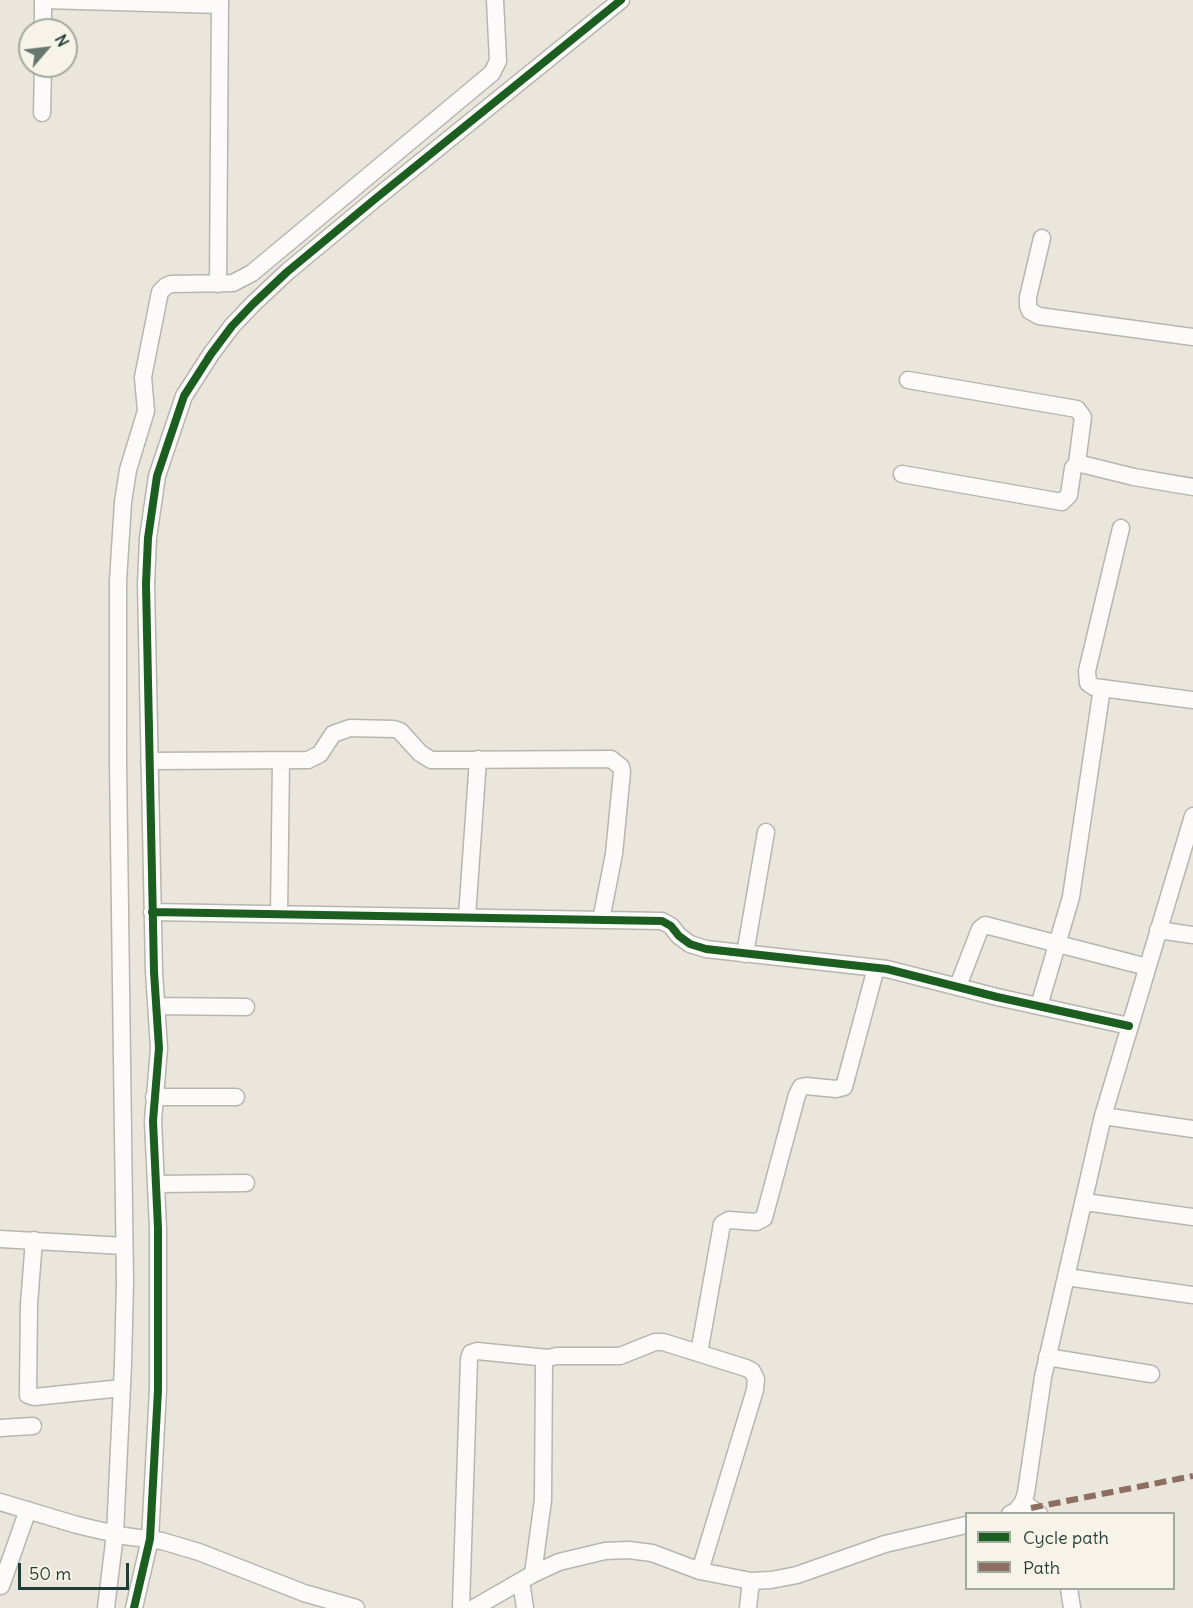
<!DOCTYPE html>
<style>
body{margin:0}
#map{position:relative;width:1193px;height:1608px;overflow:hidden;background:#ebe6db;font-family:Delius,sans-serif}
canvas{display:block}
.legend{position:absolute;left:965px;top:1512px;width:210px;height:78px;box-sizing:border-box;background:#f7f3e8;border:2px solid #a1aaa0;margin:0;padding:8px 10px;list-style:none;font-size:18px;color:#1f3d34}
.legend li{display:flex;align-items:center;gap:12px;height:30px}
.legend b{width:30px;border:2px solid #a1aaa0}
.north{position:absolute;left:18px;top:18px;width:60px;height:60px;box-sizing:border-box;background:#f7f3e8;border:2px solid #a1aaa0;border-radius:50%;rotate:62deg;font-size:16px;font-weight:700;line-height:24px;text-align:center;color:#1f3d34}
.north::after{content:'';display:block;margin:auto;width:21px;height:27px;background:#66786e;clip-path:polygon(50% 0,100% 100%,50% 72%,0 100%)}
.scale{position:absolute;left:18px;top:1563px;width:111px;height:27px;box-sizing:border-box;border:3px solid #1f3d34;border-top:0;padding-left:8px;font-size:18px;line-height:21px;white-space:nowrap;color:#1f3d34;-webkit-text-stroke:4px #f7f3e8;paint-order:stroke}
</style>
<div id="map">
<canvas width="1193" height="1608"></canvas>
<ul class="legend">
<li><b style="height:8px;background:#1b5e20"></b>Cycle path</li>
<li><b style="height:8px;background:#8d6e63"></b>Path</li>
</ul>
<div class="north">N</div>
<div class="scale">50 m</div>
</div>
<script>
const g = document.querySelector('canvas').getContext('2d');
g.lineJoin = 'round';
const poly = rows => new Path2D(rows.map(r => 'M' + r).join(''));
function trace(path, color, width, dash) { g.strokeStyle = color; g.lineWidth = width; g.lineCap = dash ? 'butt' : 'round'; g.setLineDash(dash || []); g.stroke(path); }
const street = poly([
 [44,0,220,5],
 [43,30,43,0],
 [42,113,43,66],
 [1042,238,1028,297,1028,306,1030,311,1039,316,1193,337],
 [218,284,220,0],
 [908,380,1077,409,1083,417,1077,463],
 [902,474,1062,502,1069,495,1073,468,1077,463,1134,477,1193,487],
 [1121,528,1087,671,1088,683,1094,687,1193,700],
 [149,761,308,760,320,754,333,734,350,728,394,729,400,731,420,753,431,760,611,759,621,767,622,772,614,854,601,920],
 [152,912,662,921,671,926,679,936,690,944,706,949,887,969,997,997,1129,1026],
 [279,914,281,761],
 [467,917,478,759],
 [1158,930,1193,935],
 [745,954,766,832],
 [958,986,980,929,985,925,1147,967],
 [157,1006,246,1007],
 [1039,1006,1071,897,1102,688],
 [154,1097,236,1097],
 [1103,1116,1193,1129],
 [156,1184,246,1183],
 [1085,1202,1193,1217],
 [0,1239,124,1246],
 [34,1240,29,1304,28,1395,34,1397,122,1388],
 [1066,1277,1193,1295],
 [699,1353,722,1224,729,1220,756,1222,764,1218,797,1095,801,1087,806,1086,836,1089,844,1087,876,968],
 [1047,1357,1151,1374],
 [0,1428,33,1426],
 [0,1502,77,1525,124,1536,162,1541,199,1552,304,1593,356,1608],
 [1023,1502,1039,1514],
 [1010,1514,1016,1511,1023,1502,1026,1493,1043,1377,1103,1116,1193,816],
 [533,1574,543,1500,544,1363,548,1358,557,1356,620,1356,655,1342,663,1342,746,1368,752,1371,756,1379,755,1390,700,1571],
 [521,1581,525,1608],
 [1,1586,28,1510],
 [1069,1588,1072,1608],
 [106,1608,115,1534,123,1364,125,1282,118,762,118,581,123,502,128,470,146,411,143,377,160,292,166,286,171,284,233,283,252,273,492,73,498,61,495,0],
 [134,1608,150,1539,158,1390,158,1228,153,1121,159,1048,154,972,146,584,148,538,157,476,184,396,211,354,232,326,253,304,287,272,375,199,621,0],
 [461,1608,469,1359,471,1353,477,1351,548,1358],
 [474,1608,533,1574,559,1562,605,1551,629,1550,652,1553,700,1571,751,1581,771,1580,797,1575,885,1544,966,1525],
 [748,1608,751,1581]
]);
trace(street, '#b6b6ae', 19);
trace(street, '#fcfbfa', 16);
trace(poly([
 [1031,1508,1193,1476]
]), '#8d6e63', 6, [12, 6]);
trace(poly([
 [152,912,662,921,671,926,679,936,690,944,706,949,887,969,997,997,1129,1026],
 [134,1608,150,1539,158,1390,158,1228,153,1121,159,1048,154,972,146,584,148,538,157,476,184,396,211,354,232,326,253,304,287,272,375,199,621,0]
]), '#1b5e20', 8);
</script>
